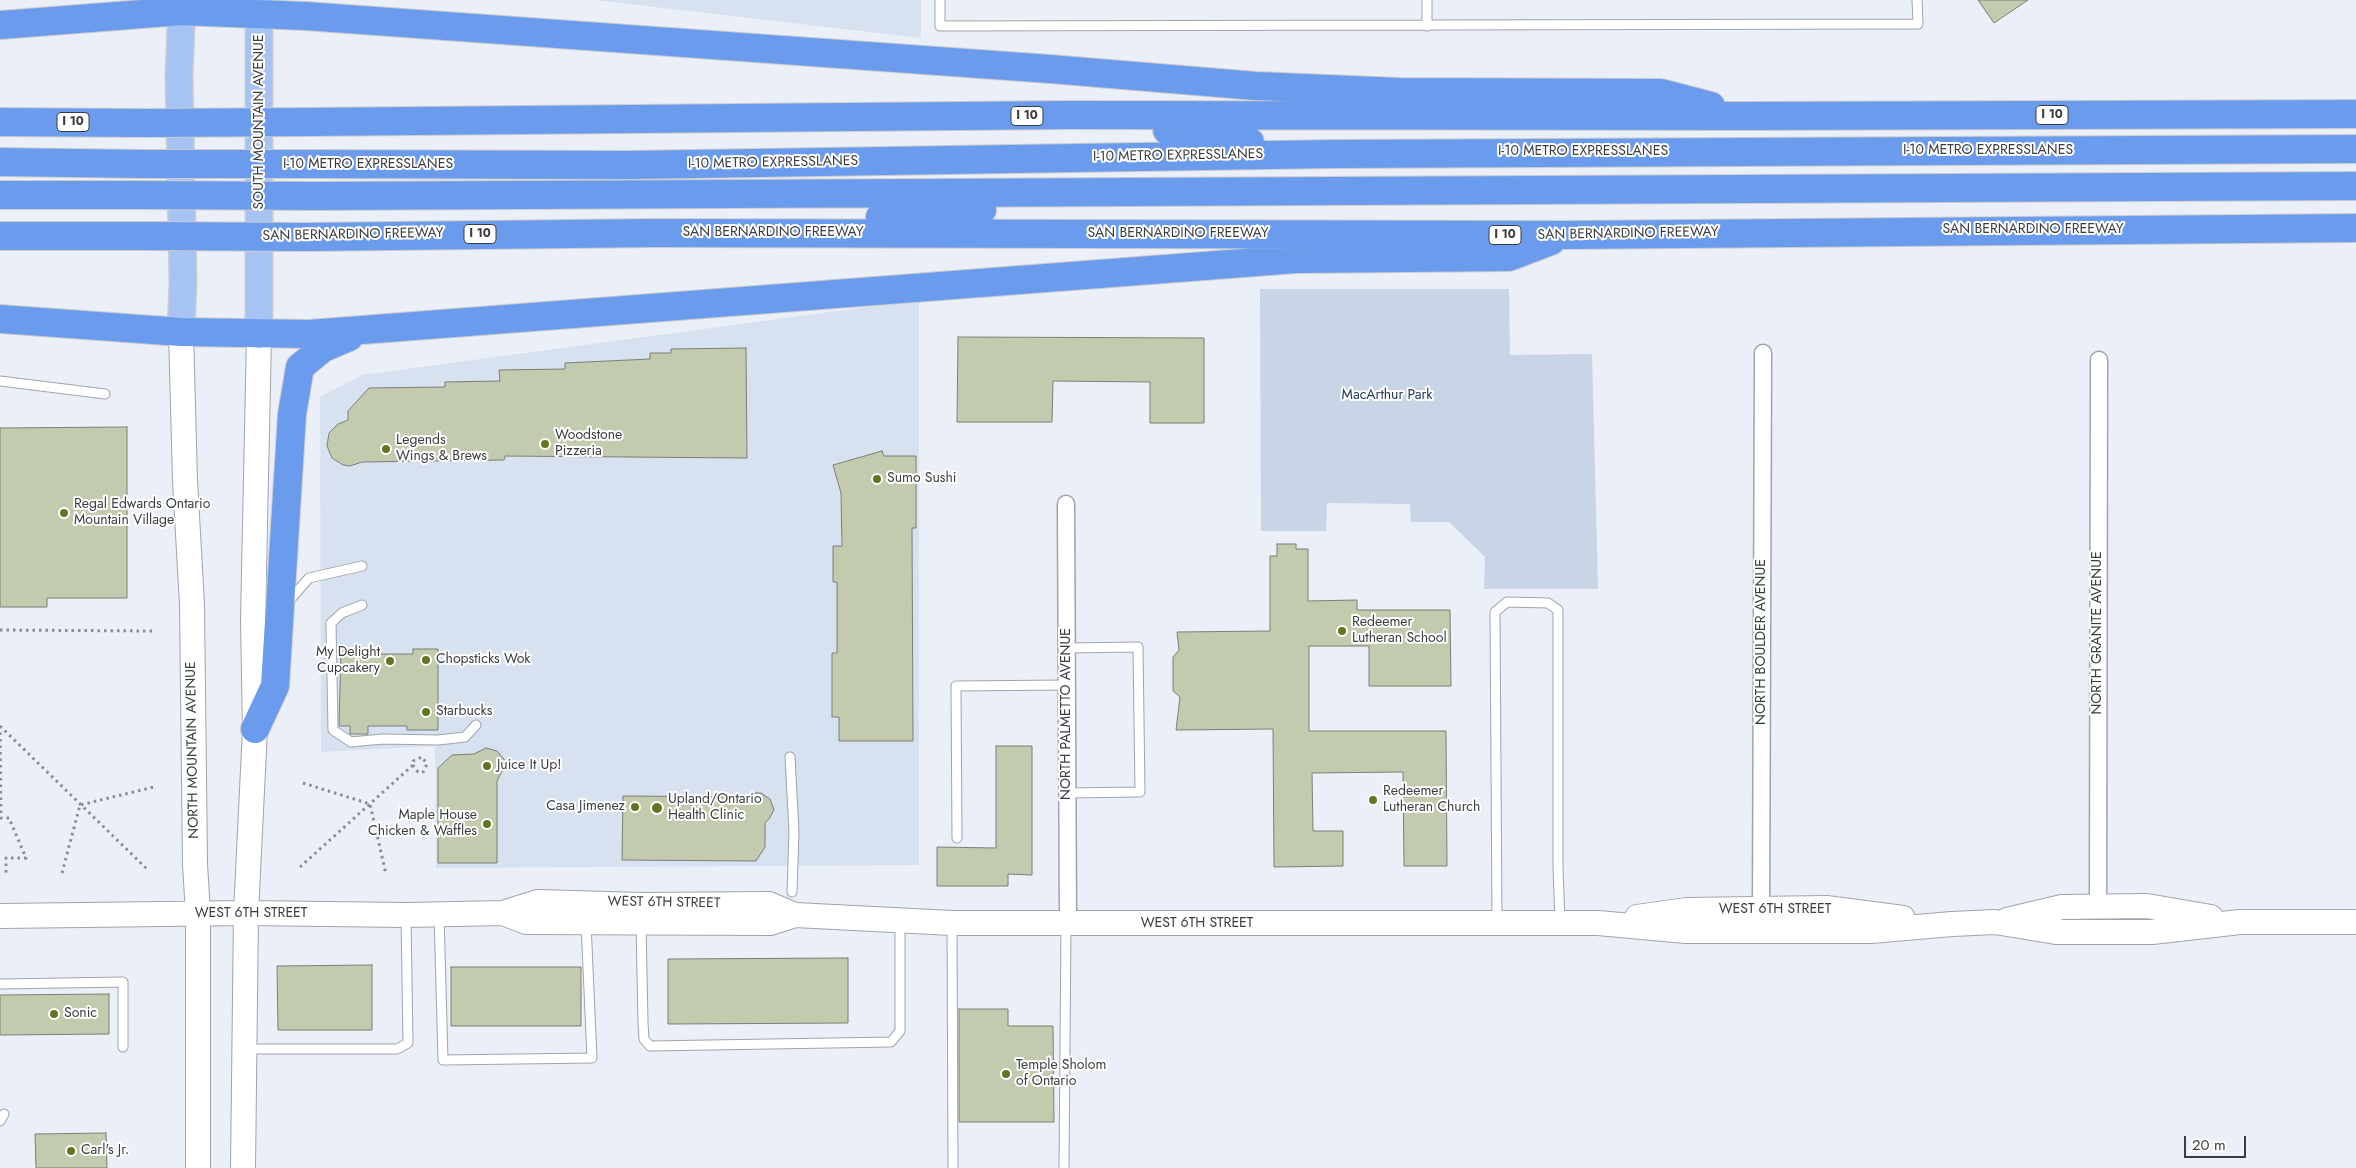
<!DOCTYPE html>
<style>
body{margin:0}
#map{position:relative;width:2356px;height:1168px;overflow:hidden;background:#eaeff8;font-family:Jost,sans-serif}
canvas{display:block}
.scale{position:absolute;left:2184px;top:1136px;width:62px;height:22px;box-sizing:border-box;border:2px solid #3a3c3f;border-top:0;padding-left:6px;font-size:15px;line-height:18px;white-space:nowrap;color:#3a3c3f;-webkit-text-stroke:4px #fff;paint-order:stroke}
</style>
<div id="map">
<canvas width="2356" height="1168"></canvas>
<div class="scale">20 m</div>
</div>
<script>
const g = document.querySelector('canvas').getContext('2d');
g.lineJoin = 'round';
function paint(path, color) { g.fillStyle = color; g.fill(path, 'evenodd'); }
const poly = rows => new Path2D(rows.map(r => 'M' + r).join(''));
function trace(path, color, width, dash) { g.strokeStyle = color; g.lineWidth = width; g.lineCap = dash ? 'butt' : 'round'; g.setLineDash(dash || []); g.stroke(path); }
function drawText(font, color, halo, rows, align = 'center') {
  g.font = font + ' Jost,sans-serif'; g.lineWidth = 4; g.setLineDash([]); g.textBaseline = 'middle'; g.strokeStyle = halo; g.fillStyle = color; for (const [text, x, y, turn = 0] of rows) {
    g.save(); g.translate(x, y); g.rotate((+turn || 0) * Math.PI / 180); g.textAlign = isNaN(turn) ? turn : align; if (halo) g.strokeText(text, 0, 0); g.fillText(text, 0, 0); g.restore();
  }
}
paint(poly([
 [595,0,921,0,921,38],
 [919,300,919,865,436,868,435,746,321,752,320,397,362,375]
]), '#d8e1f0');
paint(poly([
 [1260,289,1509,289,1510,355,1592,354,1598,589,1484,589,1485,557,1449,522,1411,522,1410,504,1327,503,1326,531,1261,531]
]), '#c9d4e7');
const building = poly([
 [1978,0,2028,0,1994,23,1978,0],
 [958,337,1204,338,1204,423,1150,423,1150,382,1053,381,1052,422,957,422,958,337],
 [746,348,747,458,505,456,504,460,362,462,350,466,343,465,332,458,327,446,329,433,338,424,348,420,348,411,369,388,445,387,445,382,500,381,499,370,565,369,565,363,650,359,650,353,671,353,671,349,746,348],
 [127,427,127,598,47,598,47,607,0,607,0,428,127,427],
 [882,451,884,456,916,456,916,528,912,528,913,741,839,741,839,717,832,717,832,653,837,653,837,582,833,582,833,546,842,546,841,493,833,465,882,451],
 [1277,544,1296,544,1296,549,1308,549,1308,601,1357,600,1357,610,1450,610,1451,686,1369,686,1369,646,1309,646,1309,731,1446,731,1447,866,1404,866,1403,772,1312,773,1313,831,1343,831,1343,866,1274,867,1273,729,1176,730,1180,697,1173,691,1173,657,1179,650,1177,632,1270,631,1270,556,1277,556,1277,544],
 [413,649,438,649,438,730,407,730,407,726,368,726,368,734,350,734,350,726,339,726,341,650,368,650,368,654,413,654,413,649],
 [996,746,1032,746,1032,875,1008,874,1008,886,937,886,937,847,996,848,996,746],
 [486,748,497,751,504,759,505,765,497,781,497,863,438,863,438,768,452,755,474,754,486,748],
 [756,793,761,793,770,799,774,810,769,819,765,823,765,847,756,861,622,860,623,796,748,797,756,793],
 [848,958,848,1023,668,1024,668,959,848,958],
 [372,965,372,1030,278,1030,277,966,372,965],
 [451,967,581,967,581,1026,451,1026,451,967],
 [109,994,109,1034,0,1035,0,995,109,994],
 [959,1009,1008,1009,1008,1026,1053,1026,1054,1122,959,1122,959,1009],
 [106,1133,107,1168,36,1168,35,1134,106,1133]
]);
paint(building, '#c3cbae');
trace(building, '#7d7f77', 1);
const lane = poly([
 [940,0,940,26,1918,24,1917,0],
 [1427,0,1427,26],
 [0,381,105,394],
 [287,603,309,578,362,566],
 [362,605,342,613,331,623,333,730,351,742,382,739,438,740,465,737,476,725],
 [1067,648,1138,647,1140,792,1068,793],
 [790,757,794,832,792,892],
 [957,838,956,686,1067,685],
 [439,914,443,1060,592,1058,586,923],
 [1497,922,1495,612,1507,602,1548,603,1558,610,1558,867,1560,923],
 [952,923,953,1168],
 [641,924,643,1023,644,1039,650,1046,891,1042,900,1031,900,921],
 [0,984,123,982,123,1047],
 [246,1049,397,1049,408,1043,406,917],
 [0,1121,4,1114],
 [1064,1168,1066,924]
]);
const street = poly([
 [1066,504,1068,924],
 [2098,907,2099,360],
 [1761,919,1763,353]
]);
const secondary = poly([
 [181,332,185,481,192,604,195,864,198,914,198,1168],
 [503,913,526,922,770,923,795,915,952,923,1598,923,1686,931,1871,931,1952,924,1995,922,2056,932,2152,932,2240,922,2356,922],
 [0,916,246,913,406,915,503,913,538,902,642,905,769,904,795,915],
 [1637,917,1687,910,1826,908,1903,918],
 [2007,920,2062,907,2147,906,2211,917],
 [243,1168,246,913,255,729,253,620,259,335]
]);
const primary = poly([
 [259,0,259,335],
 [181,332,183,282,179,76,182,0]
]);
const highway = poly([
 [0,25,181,11,305,16,1050,69,1256,86,1400,92,1661,93,1711,106],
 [0,122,147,123],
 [305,122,1068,115,1748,116,2356,114],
 [1167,130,1250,142],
 [0,162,144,164],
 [306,164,628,165,1333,154,2356,149],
 [0,195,143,195],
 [314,196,2356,186],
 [880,217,982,210],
 [0,236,145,236],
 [305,237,654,233,1566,235,2356,228],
 [0,319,181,332,309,334,1296,259,1509,257,1551,241],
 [255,729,275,686,292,414,300,367,323,348,349,337]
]);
trace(lane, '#9fa4ac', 11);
trace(street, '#9fa4ac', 19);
trace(secondary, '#9fa4ac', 26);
trace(primary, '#cccccd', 29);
trace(highway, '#cccccd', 30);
trace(poly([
 [0,630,154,631],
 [0,726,149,871],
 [0,726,1,818,9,818,26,858,6,858,6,874],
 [303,783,370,804,386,874],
 [300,867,413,765,413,761,422,757,427,764,423,772,418,772,413,765],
 [62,873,80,805,154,787]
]), '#8a8d93', 3, [2.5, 4]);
trace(lane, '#fff', 9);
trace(street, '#fff', 16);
trace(secondary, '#fff', 24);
trace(primary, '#a6c3f4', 26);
trace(highway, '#6b9bec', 28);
const highwayBridge = poly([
 [147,123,305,122],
 [144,164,306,164],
 [143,195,314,196],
 [145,236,305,237]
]);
trace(highwayBridge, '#cccccd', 30, []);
trace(highwayBridge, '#6b9bec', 28);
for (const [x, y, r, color] of [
 [545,444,5,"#657420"],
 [386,449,5,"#657420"],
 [877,479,5,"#657420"],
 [64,513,5,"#657420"],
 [1342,631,5,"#657420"],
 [426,660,5,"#657420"],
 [390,661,5,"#657420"],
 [426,712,5,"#657420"],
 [487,766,5,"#657420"],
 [1373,800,5,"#657420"],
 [635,807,5,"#657420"],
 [657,808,6,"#657420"],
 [487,824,5,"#657420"],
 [54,1014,5,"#657420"],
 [1006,1074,5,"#657420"],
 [71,1151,5,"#657420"]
]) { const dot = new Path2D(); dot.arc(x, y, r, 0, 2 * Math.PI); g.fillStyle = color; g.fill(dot); trace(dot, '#fff', 2); }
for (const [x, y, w] of [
 [2052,115,32],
 [1027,116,32],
 [73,122,32],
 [480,234,32],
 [1505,235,32]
]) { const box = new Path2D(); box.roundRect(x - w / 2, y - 9.5, w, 19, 4); g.fillStyle = '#fff'; g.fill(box); trace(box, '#3a3c3f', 1); }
drawText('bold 12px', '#3a3c3f', null, [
 ["I 10",2052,115],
 ["I 10",1027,116],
 ["I 10",73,122],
 ["I 10",480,234],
 ["I 10",1505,235]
]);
drawText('14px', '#3a3c3f', '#fff', [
 ["SOUTH MOUNTAIN AVENUE",260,122,-90],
 ["I-10 METRO EXPRESSLANES",1988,151],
 ["I-10 METRO EXPRESSLANES",1583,152],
 ["I-10 METRO EXPRESSLANES",1178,156,-1],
 ["I-10 METRO EXPRESSLANES",773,163,-1],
 ["I-10 METRO EXPRESSLANES",368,165],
 ["SAN BERNARDINO FREEWAY",2033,230],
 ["SAN BERNARDINO FREEWAY",773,233],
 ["SAN BERNARDINO FREEWAY",1178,234],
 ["SAN BERNARDINO FREEWAY",1628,234,-1],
 ["SAN BERNARDINO FREEWAY",353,235,-1],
 ["NORTH GRANITE AVENUE",2098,633,-90],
 ["NORTH BOULDER AVENUE",1762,642,-90],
 ["NORTH PALMETTO AVENUE",1067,714,-90],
 ["NORTH MOUNTAIN AVENUE",193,750,-91],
 ["WEST 6TH STREET",664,903,1],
 ["WEST 6TH STREET",1775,910],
 ["WEST 6TH STREET",251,914],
 ["WEST 6TH STREET",1197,924]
]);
drawText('14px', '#23385d', '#fff', [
 ["MacArthur Park",1387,396]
]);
drawText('14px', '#3a3c3f', '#fff', [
 ["Woodstone",555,436],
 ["Pizzeria",555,452],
 ["Legends",396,441],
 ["Wings & Brews",396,457],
 ["Sumo Sushi",887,479],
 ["Regal Edwards Ontario",74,505],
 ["Mountain Village",74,521],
 ["Redeemer",1352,623],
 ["Lutheran School",1352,639],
 ["My Delight",380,653,"right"],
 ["Cupcakery",380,669,"right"],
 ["Chopsticks Wok",436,660],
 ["Starbucks",436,712],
 ["Juice It Up!",497,766],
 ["Redeemer",1383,792],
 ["Lutheran Church",1383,808],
 ["Upland/Ontario",668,800],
 ["Health Clinic",668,816],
 ["Casa Jimenez",625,807,"right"],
 ["Maple House",477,816,"right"],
 ["Chicken & Waffles",477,832,"right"],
 ["Sonic",64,1014],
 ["Temple Sholom",1016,1066],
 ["of Ontario",1016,1082],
 ["Carl's Jr.",81,1151]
], 'left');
</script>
